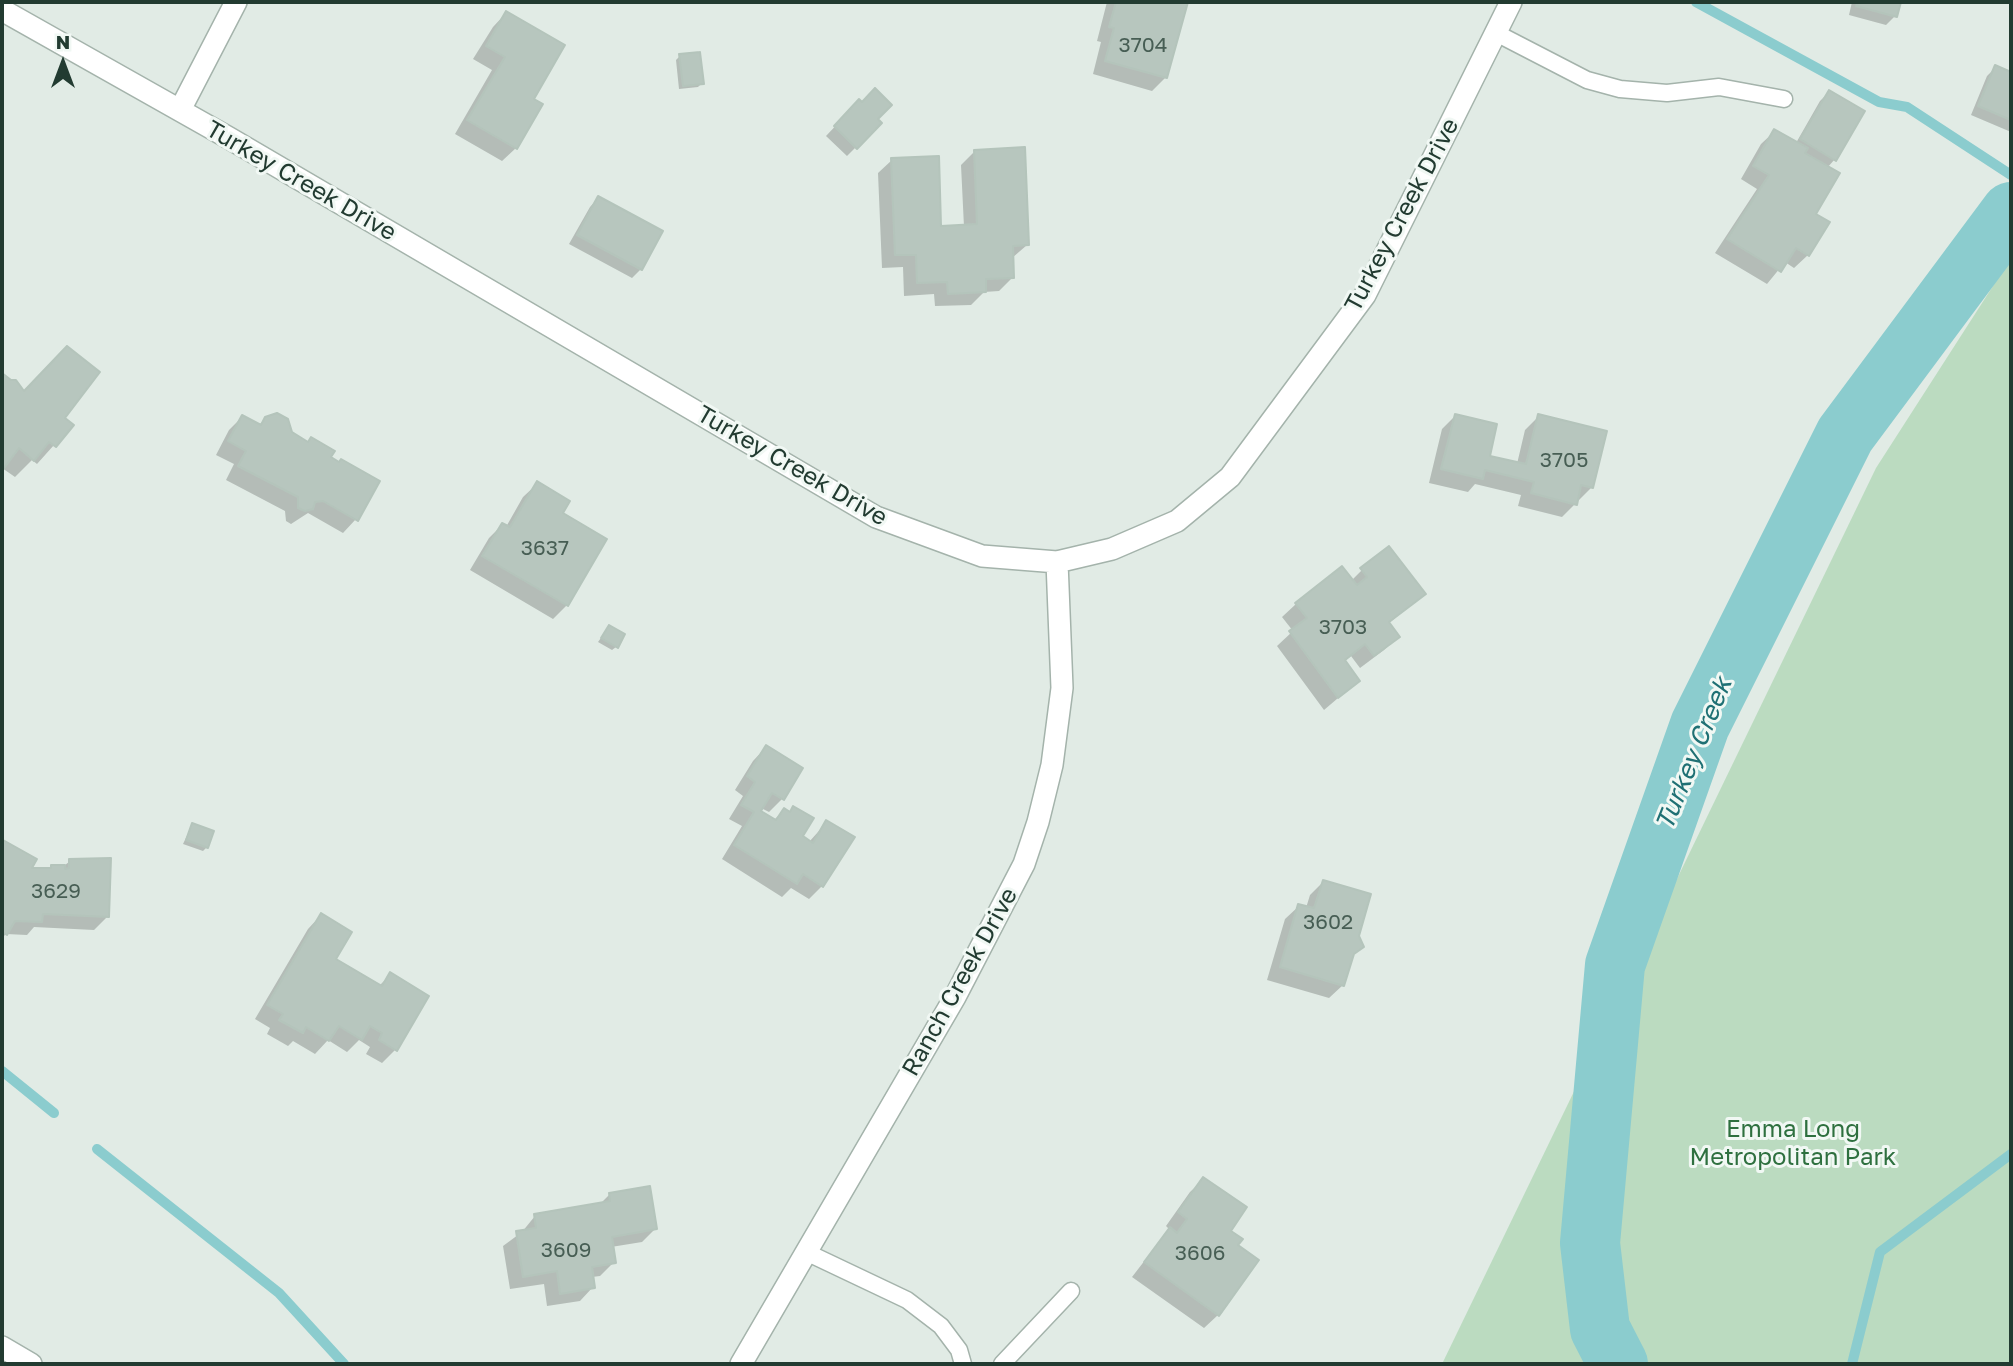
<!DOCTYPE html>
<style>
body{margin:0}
#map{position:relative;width:2013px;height:1366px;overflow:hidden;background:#e1ebe5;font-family:"Golos Text",sans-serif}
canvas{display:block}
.frame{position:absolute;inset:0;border:4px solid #223b31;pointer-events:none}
.north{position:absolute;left:28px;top:28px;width:70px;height:70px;-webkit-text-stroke:5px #f1f8f4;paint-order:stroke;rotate:0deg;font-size:19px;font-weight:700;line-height:28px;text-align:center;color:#223b31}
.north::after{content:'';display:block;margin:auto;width:24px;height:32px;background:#223b31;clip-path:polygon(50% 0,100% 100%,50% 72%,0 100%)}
</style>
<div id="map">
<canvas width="2013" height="1366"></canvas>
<div class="frame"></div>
<div class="north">N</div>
</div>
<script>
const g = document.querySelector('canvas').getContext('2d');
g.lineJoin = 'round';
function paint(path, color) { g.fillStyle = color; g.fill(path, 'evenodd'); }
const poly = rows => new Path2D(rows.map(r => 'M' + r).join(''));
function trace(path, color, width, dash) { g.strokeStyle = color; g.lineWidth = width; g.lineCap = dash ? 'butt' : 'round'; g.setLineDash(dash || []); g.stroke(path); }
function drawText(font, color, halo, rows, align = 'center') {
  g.font = font + ' "Golos Text",sans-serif'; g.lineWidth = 6; g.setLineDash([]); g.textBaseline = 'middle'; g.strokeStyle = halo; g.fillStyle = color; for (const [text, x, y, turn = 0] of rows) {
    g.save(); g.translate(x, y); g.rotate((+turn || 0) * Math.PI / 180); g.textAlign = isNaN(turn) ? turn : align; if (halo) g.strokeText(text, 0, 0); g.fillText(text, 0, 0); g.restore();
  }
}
paint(poly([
 [2011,258,2011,1364,1442,1364,1876,468]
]), '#bbdbc0');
paint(poly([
 [1107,2,1187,2,1166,77,1152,91,1093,74,1101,42,1097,41],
 [1852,2,1899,2,1895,16,1886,25,1849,15],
 [506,13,516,148,502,161,455,134,492,70,473,59,493,27],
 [680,56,702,83,698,87,679,89,676,60],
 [1996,67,2011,74,2011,132,1971,115,1987,76],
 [1829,92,1835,159,1827,168,1814,215,1808,255,1794,268,1785,262,1767,284,1715,253,1757,189,1741,179,1761,144,1775,131,1796,143,1820,101],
 [859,101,880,123,847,156,826,136],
 [975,151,1027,245,1012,258,1012,278,999,291,984,292,971,305,935,306,934,294,904,296,903,267,882,268,878,173,892,160,940,228,964,227,961,165],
 [598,198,641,269,632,278,569,244,590,207],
 [2,376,71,426,37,464,32,460,15,477,2,468],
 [1455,416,1488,457,1517,464,1525,430,1539,416,1592,487,1562,517,1518,506,1521,495,1475,484,1468,492,1429,483,1442,429],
 [242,417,258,426,266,418,329,458,356,519,343,533,308,513,291,524,286,521,285,511,226,480,234,464,216,455,229,430],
 [537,484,560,514,605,540,567,605,553,619,470,570,489,538,502,525,506,527,523,497],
 [1362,570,1424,594,1388,624,1397,637,1384,650,1360,668,1351,656,1344,662,1358,681,1324,710,1277,646,1293,631,1282,617,1296,604,1351,581],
 [609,627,616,647,612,650,598,642],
 [766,747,782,799,769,812,761,808,759,812,773,821,784,810,789,813,794,808,801,837,809,842,827,822,822,886,809,899,791,888,782,897,722,859,742,826,729,819,743,796,735,790,753,761],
 [192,825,207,847,203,851,183,844],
 [3,842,29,871,64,866,70,861,108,916,94,930,34,927,27,935,6,934,2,938],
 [1323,882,1362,947,1351,957,1343,985,1329,998,1267,980,1285,919,1299,906,1306,908,1310,895],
 [321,915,334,959,379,986,390,975,427,997,395,1050,382,1063,366,1054,370,1047,359,1040,347,1052,328,1040,315,1054,293,1041,288,1046,267,1034,270,1028,255,1019,308,929],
 [1204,1179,1236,1246,1218,1315,1204,1328,1132,1277,1169,1229,1166,1226,1190,1192],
 [610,1194,655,1229,642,1242,611,1247,614,1262,600,1276,592,1277,593,1287,580,1301,547,1306,544,1284,510,1289,503,1246,522,1232,535,1216,599,1205]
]), '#0003');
trace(poly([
 [1696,2,1879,102,1907,107,2011,175],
 [2,1071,54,1113],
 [97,1149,279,1293,344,1364],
 [1852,1364,1880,1252,2011,1154]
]), '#8bccce', 10);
trace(poly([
 [1618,1364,1600,1329,1590,1243,1615,965,1700,725,1845,435,2011,212]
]), '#8bccce', 60);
const building = poly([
 [1116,2,1188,2,1167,78,1105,61,1114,28,1109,27,1116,2],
 [1858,2,1901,2,1897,17,1856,6,1858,2],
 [506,11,565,45,534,99,543,104,517,149,467,120,505,57,486,46,506,11],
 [700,52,704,84,683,86,679,54,700,52],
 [1995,65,2011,72,2011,120,1978,106,1995,65],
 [875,88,892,105,878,119,882,123,857,149,834,126,859,99,862,102,875,88],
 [1829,90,1865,111,1836,161,1800,139,1829,90],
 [1774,129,1808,148,1805,153,1840,173,1816,214,1830,222,1809,256,1796,248,1781,272,1727,239,1769,175,1753,166,1774,129],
 [1025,147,1029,245,1013,246,1014,278,986,279,986,292,948,294,947,282,917,283,916,255,895,255,891,158,939,156,941,226,977,224,974,150,1025,147],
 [598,196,663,231,642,270,577,235,598,196],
 [67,346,100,372,65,418,74,425,56,447,49,442,34,461,19,448,2,471,2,373,11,380,16,380,24,391,67,346],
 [277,413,288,419,292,432,308,442,311,437,335,451,331,457,339,462,341,459,380,481,358,521,323,501,315,502,313,509,305,511,298,508,298,497,238,466,246,451,228,441,242,415,261,425,265,417,277,413],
 [1455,414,1497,424,1490,456,1526,464,1538,414,1607,431,1593,488,1581,485,1577,505,1531,493,1534,482,1485,470,1483,479,1441,469,1455,414],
 [537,481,570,501,563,513,607,539,568,606,482,556,502,523,510,527,537,481],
 [1389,546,1426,594,1389,622,1400,637,1374,656,1365,644,1345,660,1360,681,1338,698,1289,631,1307,618,1295,603,1342,566,1357,585,1367,577,1360,568,1389,546],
 [609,625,625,634,618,648,601,638,609,625],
 [766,745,803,768,784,800,772,793,761,811,776,820,784,808,790,812,793,806,814,818,803,836,813,843,826,820,855,837,823,887,803,874,797,884,734,845,754,812,741,805,755,782,747,776,766,745],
 [192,823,214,831,208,848,186,840,192,823],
 [3,840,37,859,32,868,51,868,51,865,65,865,65,869,69,868,69,859,111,858,109,917,43,914,42,922,15,921,7,935,2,932,3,840],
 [1323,880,1371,894,1359,936,1364,947,1354,954,1344,986,1280,967,1298,904,1314,908,1323,880],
 [321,913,352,932,336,959,382,986,390,972,429,996,397,1051,379,1040,382,1033,370,1026,362,1040,339,1026,329,1041,306,1027,303,1033,279,1020,283,1014,267,1005,321,913],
 [1203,1177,1247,1207,1231,1231,1243,1239,1238,1245,1259,1260,1219,1316,1144,1262,1170,1227,1177,1233,1187,1219,1178,1212,1203,1177],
 [650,1186,657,1229,612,1237,616,1263,592,1267,595,1288,560,1294,557,1271,523,1277,516,1231,536,1228,534,1214,610,1201,609,1193,650,1186]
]);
paint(building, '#b7c6be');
trace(building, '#b4c4bb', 2);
const service = poly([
 [1496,33,1587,80,1620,89,1667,93,1719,87,1784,99],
 [808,1253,907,1300,941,1326,959,1350,963,1364],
 [1002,1364,1071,1291]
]);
const minor = poly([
 [2,10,229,138,876,517,982,556,1057,562,1112,549,1177,521,1230,477,1365,295,1511,2],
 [180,110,236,2],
 [2,1347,31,1364],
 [741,1364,955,997,1024,864,1038,822,1052,765,1062,688,1057,562]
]);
trace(service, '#a4b3ab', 19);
trace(minor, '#a4b3ab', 24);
trace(service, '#fff', 16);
trace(minor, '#fff', 21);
drawText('21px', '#475e54', null, [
 ["3704",1143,45],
 ["3705",1564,460],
 ["3637",545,548],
 ["3703",1343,627],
 ["3629",56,891],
 ["3602",1328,922],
 ["3609",566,1250],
 ["3606",1200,1253]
]);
drawText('24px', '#223b31', '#f1f8f4', [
 ["Turkey Creek Drive",301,181,30],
 ["Turkey Creek Drive",1402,215,-62],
 ["Turkey Creek Drive",792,466,30],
 ["Ranch Creek Drive",960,982,-61]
]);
drawText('24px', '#2e703f', '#f1f8f4', [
 ["Emma Long",1793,1129],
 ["Metropolitan Park",1793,1157]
]);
drawText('italic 26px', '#1f7074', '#f1f8f4', [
 ["Turkey Creek",1694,754,-68]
]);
</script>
